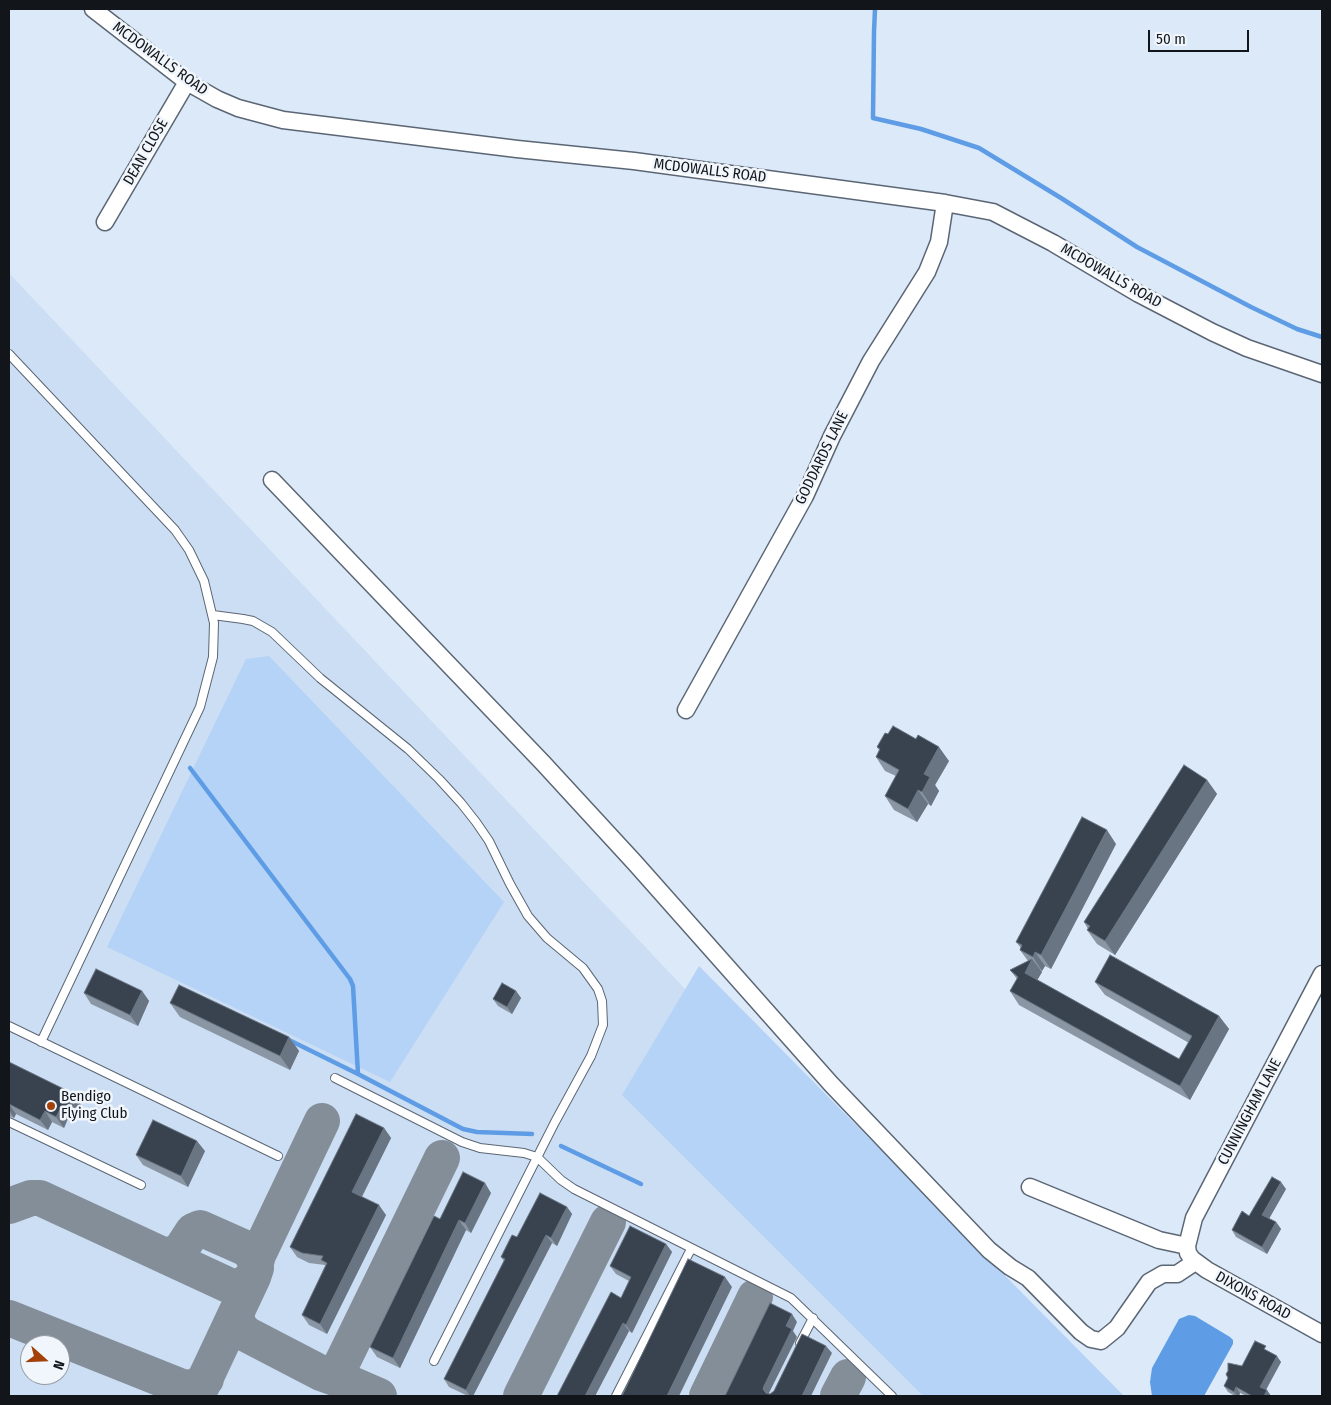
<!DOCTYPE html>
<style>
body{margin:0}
#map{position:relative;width:1331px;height:1405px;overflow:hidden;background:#dce9f9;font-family:"Fira Sans Condensed",sans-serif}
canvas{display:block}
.frame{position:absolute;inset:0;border:10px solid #12161b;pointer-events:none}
.north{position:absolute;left:20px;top:1335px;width:50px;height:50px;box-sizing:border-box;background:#f0f6fc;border:1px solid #979ca2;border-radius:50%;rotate:110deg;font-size:14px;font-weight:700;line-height:20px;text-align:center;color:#12161b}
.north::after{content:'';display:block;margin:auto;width:18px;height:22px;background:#a44109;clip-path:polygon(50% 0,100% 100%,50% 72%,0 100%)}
.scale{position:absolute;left:1148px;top:30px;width:101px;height:22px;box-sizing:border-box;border:2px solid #12161b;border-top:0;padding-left:6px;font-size:15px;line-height:18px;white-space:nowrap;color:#12161b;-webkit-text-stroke:4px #f0f6fc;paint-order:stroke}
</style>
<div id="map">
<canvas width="1331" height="1405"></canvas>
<div class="frame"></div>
<div class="north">N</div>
<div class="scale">50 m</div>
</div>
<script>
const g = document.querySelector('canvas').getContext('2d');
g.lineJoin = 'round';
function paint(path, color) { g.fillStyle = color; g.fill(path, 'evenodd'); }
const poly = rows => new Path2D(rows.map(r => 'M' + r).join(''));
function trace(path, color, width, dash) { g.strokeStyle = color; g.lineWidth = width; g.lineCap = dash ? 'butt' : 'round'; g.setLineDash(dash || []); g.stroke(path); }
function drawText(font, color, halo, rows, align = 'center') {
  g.font = font + ' "Fira Sans Condensed",sans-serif'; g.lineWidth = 5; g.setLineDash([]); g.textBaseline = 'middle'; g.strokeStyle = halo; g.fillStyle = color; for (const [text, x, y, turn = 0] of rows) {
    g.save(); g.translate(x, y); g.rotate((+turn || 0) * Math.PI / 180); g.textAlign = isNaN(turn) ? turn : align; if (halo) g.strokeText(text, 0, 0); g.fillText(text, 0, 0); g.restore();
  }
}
paint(poly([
 [9,273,353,638,1070,1396,9,1396],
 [30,1345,60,1345,60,1375,30,1375]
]), '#ccdef4');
paint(poly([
 [269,656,504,902,390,1082,107,947,246,659],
 [699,966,1124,1396,923,1396,622,1095]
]), '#b5d3f6');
paint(poly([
 [1189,1315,1195,1316,1230,1337,1233,1340,1233,1344,1204,1396,1152,1396,1150,1382,1152,1368,1179,1319]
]), '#5e9de5');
trace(poly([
 [875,9,874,32,873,118,921,129,979,148,1061,198,1137,247,1251,307,1297,329,1322,337],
 [190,768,350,979,353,986,358,1074],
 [289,1040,358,1074,463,1129,477,1132,532,1134],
 [561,1146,641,1184]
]), '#5e9de5', 4.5);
trace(poly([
 [9,1206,31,1198,40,1198,228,1285,234,1287,243,1285,253,1277],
 [161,1254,171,1255,180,1251,193,1231,200,1228,245,1248,251,1253,255,1261,256,1268,253,1277,197,1396],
 [256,1263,258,1255,322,1121],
 [237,1311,237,1324,246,1334,321,1373,349,1383,379,1396],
 [9,1318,182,1387,194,1388,206,1379],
 [321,1373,333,1373,340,1367,442,1158],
 [521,1396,608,1222],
 [707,1396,755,1297],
 [838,1396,848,1377]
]), '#848e98', 36);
const service = poly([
 [9,354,175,530,189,550,204,581,214,623,213,657,200,707,41,1042],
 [213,615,243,619,253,621,272,632,320,678,408,749,439,779,461,803,476,822,489,841,510,884,528,916,547,938,583,968,598,989,602,1001,603,1025,591,1056,555,1122,434,1361],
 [9,1026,278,1156],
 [335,1078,462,1142,480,1148,524,1153,537,1157,561,1180,574,1189,791,1298,892,1396],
 [9,1122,141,1185],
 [800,1343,813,1318],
 [616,1396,691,1249]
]);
const minor = poly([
 [93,9,187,82,217,99,238,108,283,120,517,149,634,161,945,203,993,212,1053,243,1139,294,1212,332,1247,348,1322,374],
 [105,222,187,82],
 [272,480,543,763,635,863,831,1084,989,1250,1010,1267,1028,1278,1081,1332,1091,1339,1101,1341,1117,1328,1149,1282,1163,1274,1177,1274,1195,1262],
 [686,710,805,496,832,436,871,361,927,272,939,242,945,203],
 [1322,974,1194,1218,1187,1246,1188,1253,1192,1259,1207,1270,1322,1334],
 [1030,1187,1159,1240,1187,1246]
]);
trace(service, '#5b6674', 10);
trace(minor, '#5b6674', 19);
trace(service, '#fff', 8);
trace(minor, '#fff', 16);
paint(poly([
 [888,734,949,761,935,785,939,791,931,806,928,804,917,822,894,810,885,796,896,776,885,771,876,757,879,750,877,747],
 [1207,780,1217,794,1115,955,1097,944,1087,930,1088,929,1084,922],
 [1116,844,1051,969,1045,966,1042,971,1039,969,1042,972,1037,980,1179,1059,1189,1043,1105,995,1095,982,1219,1016,1229,1029,1190,1100,1019,1005,1010,991,1017,979,1010,970,1028,961,1020,950,1021,948,1016,942],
 [142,991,149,1001,138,1026,91,1004,84,993],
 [516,991,521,998,512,1014,498,1006,493,999],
 [170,1003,289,1037,299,1051,290,1070,180,1017],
 [9,1062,74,1094,81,1105,74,1118,69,1116,64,1128,52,1122,48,1130,16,1114,14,1118,9,1116],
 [384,1128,391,1138,362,1197,386,1215,327,1334,309,1325,302,1315,325,1266,325,1265,309,1263,297,1257,290,1247],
 [205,1151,188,1187,143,1165,136,1155],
 [1286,1189,1269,1219,1276,1222,1281,1229,1267,1254,1236,1237,1232,1230,1249,1216],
 [491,1193,471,1233,466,1230,400,1368,377,1357,370,1347,440,1219],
 [567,1207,572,1214,557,1246,552,1243,473,1396,468,1396,449,1387,444,1379,504,1261,501,1257],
 [666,1244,672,1252,632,1333,629,1331,595,1396,557,1396,621,1298,629,1281,616,1274,610,1266],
 [1270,1352,1281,1362,1266,1390,1271,1396,1246,1396,1240,1393,1239,1396,1235,1396,1228,1392,1224,1386,1242,1366]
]), '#8a96a4');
paint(poly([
 [939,747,949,761,935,785,939,791,931,806,922,792,924,774],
 [1207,780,1217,794,1115,955,1105,941],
 [918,790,928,804,917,822,908,809],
 [1107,830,1116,844,1051,969,1041,955],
 [1035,952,1045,966,1042,971,1033,957],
 [1032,959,1042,972,1034,986,1025,973],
 [142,991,149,1001,138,1026,130,1015],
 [516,991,521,998,512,1014,507,1007],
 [1219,1016,1229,1029,1190,1100,1180,1086],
 [289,1037,299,1051,290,1070,280,1056],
 [74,1094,81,1105,74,1118,67,1108],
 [9,1104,16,1114,14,1118,9,1110],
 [62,1106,69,1116,64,1128,56,1117],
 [45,1111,52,1122,48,1130,40,1120],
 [384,1128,391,1138,359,1202,352,1192],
 [197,1141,205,1151,188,1187,181,1176],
 [1281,1182,1286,1189,1267,1222,1262,1215],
 [485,1183,491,1193,471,1233,465,1223],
 [379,1205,386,1215,327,1334,320,1324],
 [567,1207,572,1214,557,1246,551,1238],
 [459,1220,466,1230,400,1368,393,1358],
 [1276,1222,1281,1229,1267,1254,1262,1247],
 [546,1235,552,1243,473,1396,470,1396,466,1390],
 [666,1244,672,1252,632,1333,626,1325],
 [725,1277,732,1287,679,1396,667,1396],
 [792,1314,797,1322,793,1331,797,1337,769,1393,769,1396,763,1389,764,1386,786,1326],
 [623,1323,629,1331,595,1396,585,1396],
 [826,1346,832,1353,811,1396,802,1396],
 [1277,1356,1281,1362,1264,1393,1260,1387],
 [1236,1387,1240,1393,1239,1396,1237,1396,1234,1392],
 [1267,1390,1271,1396,1264,1396]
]), '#6a7583');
const building = poly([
 [893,726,916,739,918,735,939,747,924,774,930,777,922,792,918,790,908,809,885,796,899,770,876,757,880,749,877,747,885,733,888,734,893,726],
 [1184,765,1207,780,1105,941,1087,930,1090,926,1084,922,1184,765],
 [1082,817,1107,830,1041,955,1035,952,1033,957,1020,950,1022,945,1016,942,1082,817],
 [1110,955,1219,1016,1180,1086,1010,991,1018,977,1010,970,1032,959,1025,973,1179,1059,1192,1036,1095,982,1110,955],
 [96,969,142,991,130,1015,84,993,96,969],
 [502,983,516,991,507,1007,493,999,502,983],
 [179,985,289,1037,280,1056,170,1003,179,985],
 [9,1062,74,1094,67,1108,62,1106,56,1117,45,1111,40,1120,9,1104,9,1105,9,1062],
 [356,1114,384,1128,352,1192,379,1205,320,1324,302,1315,327,1263,321,1260,323,1256,302,1253,290,1247,356,1114],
 [153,1120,197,1141,181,1176,136,1155,153,1120],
 [463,1172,485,1183,465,1223,459,1220,393,1358,370,1347,434,1216,440,1219,463,1172],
 [1272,1177,1281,1182,1262,1215,1276,1222,1262,1247,1232,1230,1242,1211,1249,1216,1272,1177],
 [540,1193,567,1207,551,1238,546,1235,466,1390,444,1379,505,1259,501,1257,512,1235,517,1237,540,1193],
 [630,1226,666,1244,626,1325,623,1323,585,1396,557,1396,611,1292,621,1298,631,1277,610,1266,630,1226],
 [688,1259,725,1277,667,1396,622,1396,688,1259],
 [770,1303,792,1314,786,1326,792,1329,764,1386,763,1389,766,1393,770,1394,774,1391,802,1334,826,1346,802,1396,725,1396,770,1303],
 [1255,1341,1266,1346,1264,1349,1277,1356,1260,1387,1267,1390,1264,1396,1252,1396,1236,1387,1234,1392,1224,1386,1228,1378,1226,1374,1228,1371,1228,1363,1242,1366,1255,1341]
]);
paint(building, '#394350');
trace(building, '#6a7583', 1);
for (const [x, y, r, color] of [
 [51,1106,5,"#a44109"]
]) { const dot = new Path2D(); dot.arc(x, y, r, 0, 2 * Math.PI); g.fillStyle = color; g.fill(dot); trace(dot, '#f0f6fc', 2); }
drawText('15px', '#12161b', '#f0f6fc', [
 ["MCDOWALLS ROAD",160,59,36],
 ["DEAN CLOSE",146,152,-60],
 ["MCDOWALLS ROAD",710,171,7],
 ["MCDOWALLS ROAD",1111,276,30],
 ["GODDARDS LANE",822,458,-64],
 ["CUNNINGHAM LANE",1250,1112,-62],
 ["DIXONS ROAD",1253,1296,29]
]);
drawText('15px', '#12161b', '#f0f6fc', [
 ["Bendigo",61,1097],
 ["Flying Club",61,1114]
], 'left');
</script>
